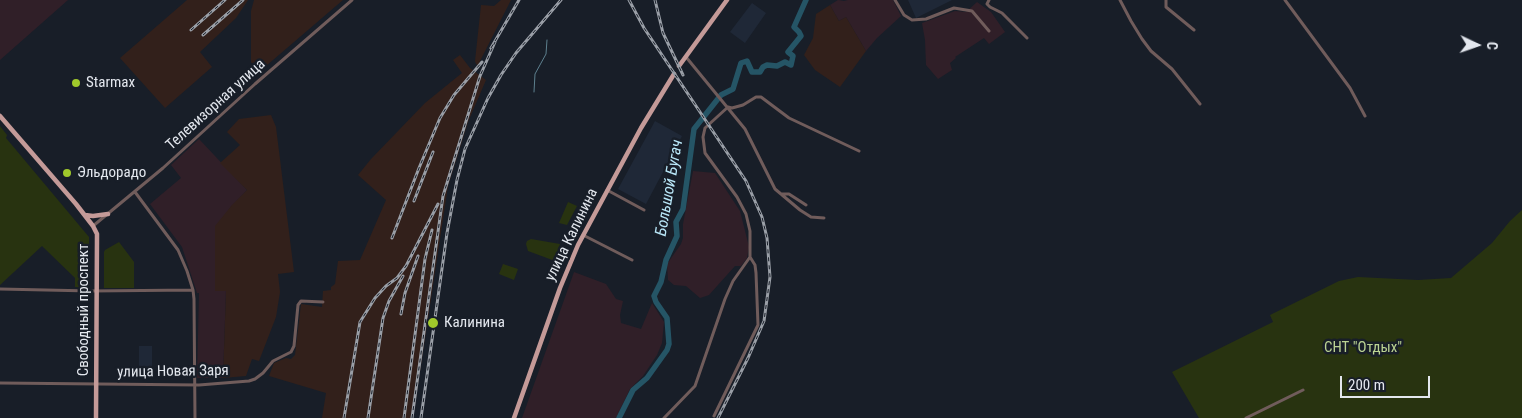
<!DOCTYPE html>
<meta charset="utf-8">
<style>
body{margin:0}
#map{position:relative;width:1522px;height:418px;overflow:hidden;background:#181e28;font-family:"Roboto Condensed",sans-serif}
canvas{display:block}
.north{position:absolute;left:1452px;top:20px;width:50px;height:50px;-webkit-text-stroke:4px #181e28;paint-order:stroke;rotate:93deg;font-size:14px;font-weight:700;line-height:20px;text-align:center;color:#e3e7ee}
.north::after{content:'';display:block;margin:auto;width:18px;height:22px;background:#e3e7ee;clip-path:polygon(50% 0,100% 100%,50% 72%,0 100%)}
.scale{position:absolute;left:1340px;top:376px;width:90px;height:22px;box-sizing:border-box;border:2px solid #e3e7ee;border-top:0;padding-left:6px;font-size:15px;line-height:18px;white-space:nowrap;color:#e3e7ee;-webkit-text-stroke:4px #181e28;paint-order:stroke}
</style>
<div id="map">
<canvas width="1522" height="418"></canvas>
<div class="north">С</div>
<div class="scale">200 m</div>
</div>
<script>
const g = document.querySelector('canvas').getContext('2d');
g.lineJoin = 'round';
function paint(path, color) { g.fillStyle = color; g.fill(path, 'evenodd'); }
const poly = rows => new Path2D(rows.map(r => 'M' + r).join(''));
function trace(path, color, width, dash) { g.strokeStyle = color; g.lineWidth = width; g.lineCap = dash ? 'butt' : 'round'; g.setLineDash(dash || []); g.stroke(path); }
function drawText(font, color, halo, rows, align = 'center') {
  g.font = font + ' "Roboto Condensed",sans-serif'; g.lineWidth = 5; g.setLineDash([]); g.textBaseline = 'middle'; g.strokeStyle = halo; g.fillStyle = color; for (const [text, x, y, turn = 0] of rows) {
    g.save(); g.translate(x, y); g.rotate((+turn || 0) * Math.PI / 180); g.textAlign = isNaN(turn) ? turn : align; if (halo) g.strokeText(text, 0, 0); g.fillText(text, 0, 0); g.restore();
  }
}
paint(poly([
 [0,0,68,0,0,60],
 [838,0,844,1,848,0,893,0,901,16,877,38,866,51,846,17,839,21,830,5],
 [977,2,991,12,1005,32,989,44,984,38,955,57,956,58,950,63,952,70,938,79,926,65,925,40,922,23,955,11,966,12],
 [199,139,247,190,229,209,215,291,226,291,223,378,197,378,199,293,197,293,182,247,150,204,181,178,171,165],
 [693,171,715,173,740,211,749,247,747,258,741,266,735,266,709,295,700,298,686,286,674,285,668,280,667,264,681,244,683,238,683,224],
 [574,272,606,284,616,299,623,301,620,315,621,323,641,329,652,303,664,322,662,343,657,355,643,376,630,389,616,418,522,418]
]), '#301f28');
paint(poly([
 [187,0,248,0,236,18,200,52,212,67,165,108,120,58],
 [254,0,343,0,259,72,251,62,251,11],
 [501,0,511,0,478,65,476,64,475,61,481,5,494,6],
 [830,5,839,21,846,17,866,51,840,87,815,70,804,55,813,38,816,14],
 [460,55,470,68,486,80,468,122,448,186,413,418,322,418,326,393,269,376,274,363,286,358,291,359,295,355,301,304,322,307,323,291,331,290,331,287,335,284,338,261,360,260,386,200,358,175,371,159,425,103,462,73,453,60],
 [271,115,276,127,294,272,278,274,280,292,276,317,259,361,252,359,246,376,223,378,226,291,215,291,215,226,232,205,247,190,220,163,240,145,227,132,239,119]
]), '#32201b');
paint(poly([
 [908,0,952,0,916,18],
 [752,3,766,13,745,43,730,32],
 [655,121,682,136,646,204,618,189],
 [139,346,152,346,152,367,139,367]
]), '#1f2837');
paint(poly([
 [0,126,7,135,6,138,89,237,89,288,75,287,75,278,42,246,0,285],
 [568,202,577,206,567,225,559,223],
 [1522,210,1522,418,1199,418,1172,372,1273,322,1270,315,1339,281,1358,277,1418,280,1451,278,1492,243,1510,221],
 [531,239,560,244,555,261,528,251,526,244,527,241],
 [119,242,134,262,134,288,104,288,104,252,105,250],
 [503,264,518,269,514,280,499,274]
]), '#283310');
trace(poly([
 [534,92,535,74,546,54,547,40]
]), '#5e818f', 1);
trace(poly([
 [619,418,633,390,647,378,667,350,669,344,667,318,656,302,654,296,661,282,666,260,677,236,676,222,683,209,694,129,721,95,733,89,741,63,747,61,752,72,760,72,763,67,767,65,777,66,785,62,791,65,793,56,788,52,801,36,799,32,794,27,806,0]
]), '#255566', 5.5);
trace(poly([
 [895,0,904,15,912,20,926,19,954,8,972,11,989,31],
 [989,0,987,4,990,7,1002,13,1027,38],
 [1120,0,1131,21,1142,39,1151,51,1172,69,1200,104],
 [1166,0,1166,7,1194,30],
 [1285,0,1350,88,1365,116],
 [686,57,745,129,775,189,800,210,811,217,824,218],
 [607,190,644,210],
 [135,192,178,250,187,271,193,290,194,299,195,418],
 [781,194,789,194,806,205],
 [93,226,163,168,255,84,352,0],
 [583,235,632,260],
 [0,289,91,291,193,290],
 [0,383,199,385,249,381,255,379,263,373,273,361,291,352,294,346,298,305,301,301,323,302],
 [714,416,758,325,756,273,755,265,750,257],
 [664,418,695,386,725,299,733,281,750,257,750,231,746,214,737,197,705,153,703,137,705,128,728,107,732,108,743,105,756,97,761,97,789,118,859,151],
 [1246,418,1303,390]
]), '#705c5b', 3);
trace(poly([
 [679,66,727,0],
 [0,116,76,204,93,226,97,234,96,418],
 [85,215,93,216,108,214],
 [514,418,560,288,578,245,641,128,674,74]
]), '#c49a98', 4.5);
const rail = poly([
 [629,0,644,28,746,181,762,217,767,238,770,277,764,321,748,358,718,418],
 [655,0,663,33,683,75],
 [191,30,225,0],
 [203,35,243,0],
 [491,48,519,0],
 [414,201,433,152],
 [392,238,419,168,440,118,454,95,482,62],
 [401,314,405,293,418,256],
 [344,418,360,322,375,298,386,286,397,278,406,266,438,204],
 [368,418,383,318,389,301,403,276],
 [404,418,425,259,432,230],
 [412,418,443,196,480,76,495,42],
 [421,418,447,233,457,180,465,149,488,98,501,75,516,53,561,0]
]);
trace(rail, '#9a9fa7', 3);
trace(rail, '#181e28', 1, [4]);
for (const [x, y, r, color] of [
 [76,83,5,"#a0c92b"],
 [67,173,5,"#a0c92b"],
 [433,323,6,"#a0c92b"]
]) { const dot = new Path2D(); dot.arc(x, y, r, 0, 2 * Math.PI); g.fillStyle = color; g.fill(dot); trace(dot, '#181e28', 2); }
drawText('15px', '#e3e7ee', '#181e28', [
 ["Starmax",86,83],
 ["Эльдорадо",77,173],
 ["Калинина",444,323]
], 'left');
drawText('15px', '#e3e7ee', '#181e28', [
 ["Телевизорная улица",216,105,-42],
 ["улица Калинина",572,235,-64],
 ["Свободный проспект",84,310,-90],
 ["улица Новая Заря",173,372,-1]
]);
drawText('15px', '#bbd393', '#181e28', [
 ["СНТ \"Отдых\"",1363,348]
]);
drawText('italic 16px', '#b9e7f8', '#181e28', [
 ["Большой Бугач",670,188,-80]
]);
</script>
